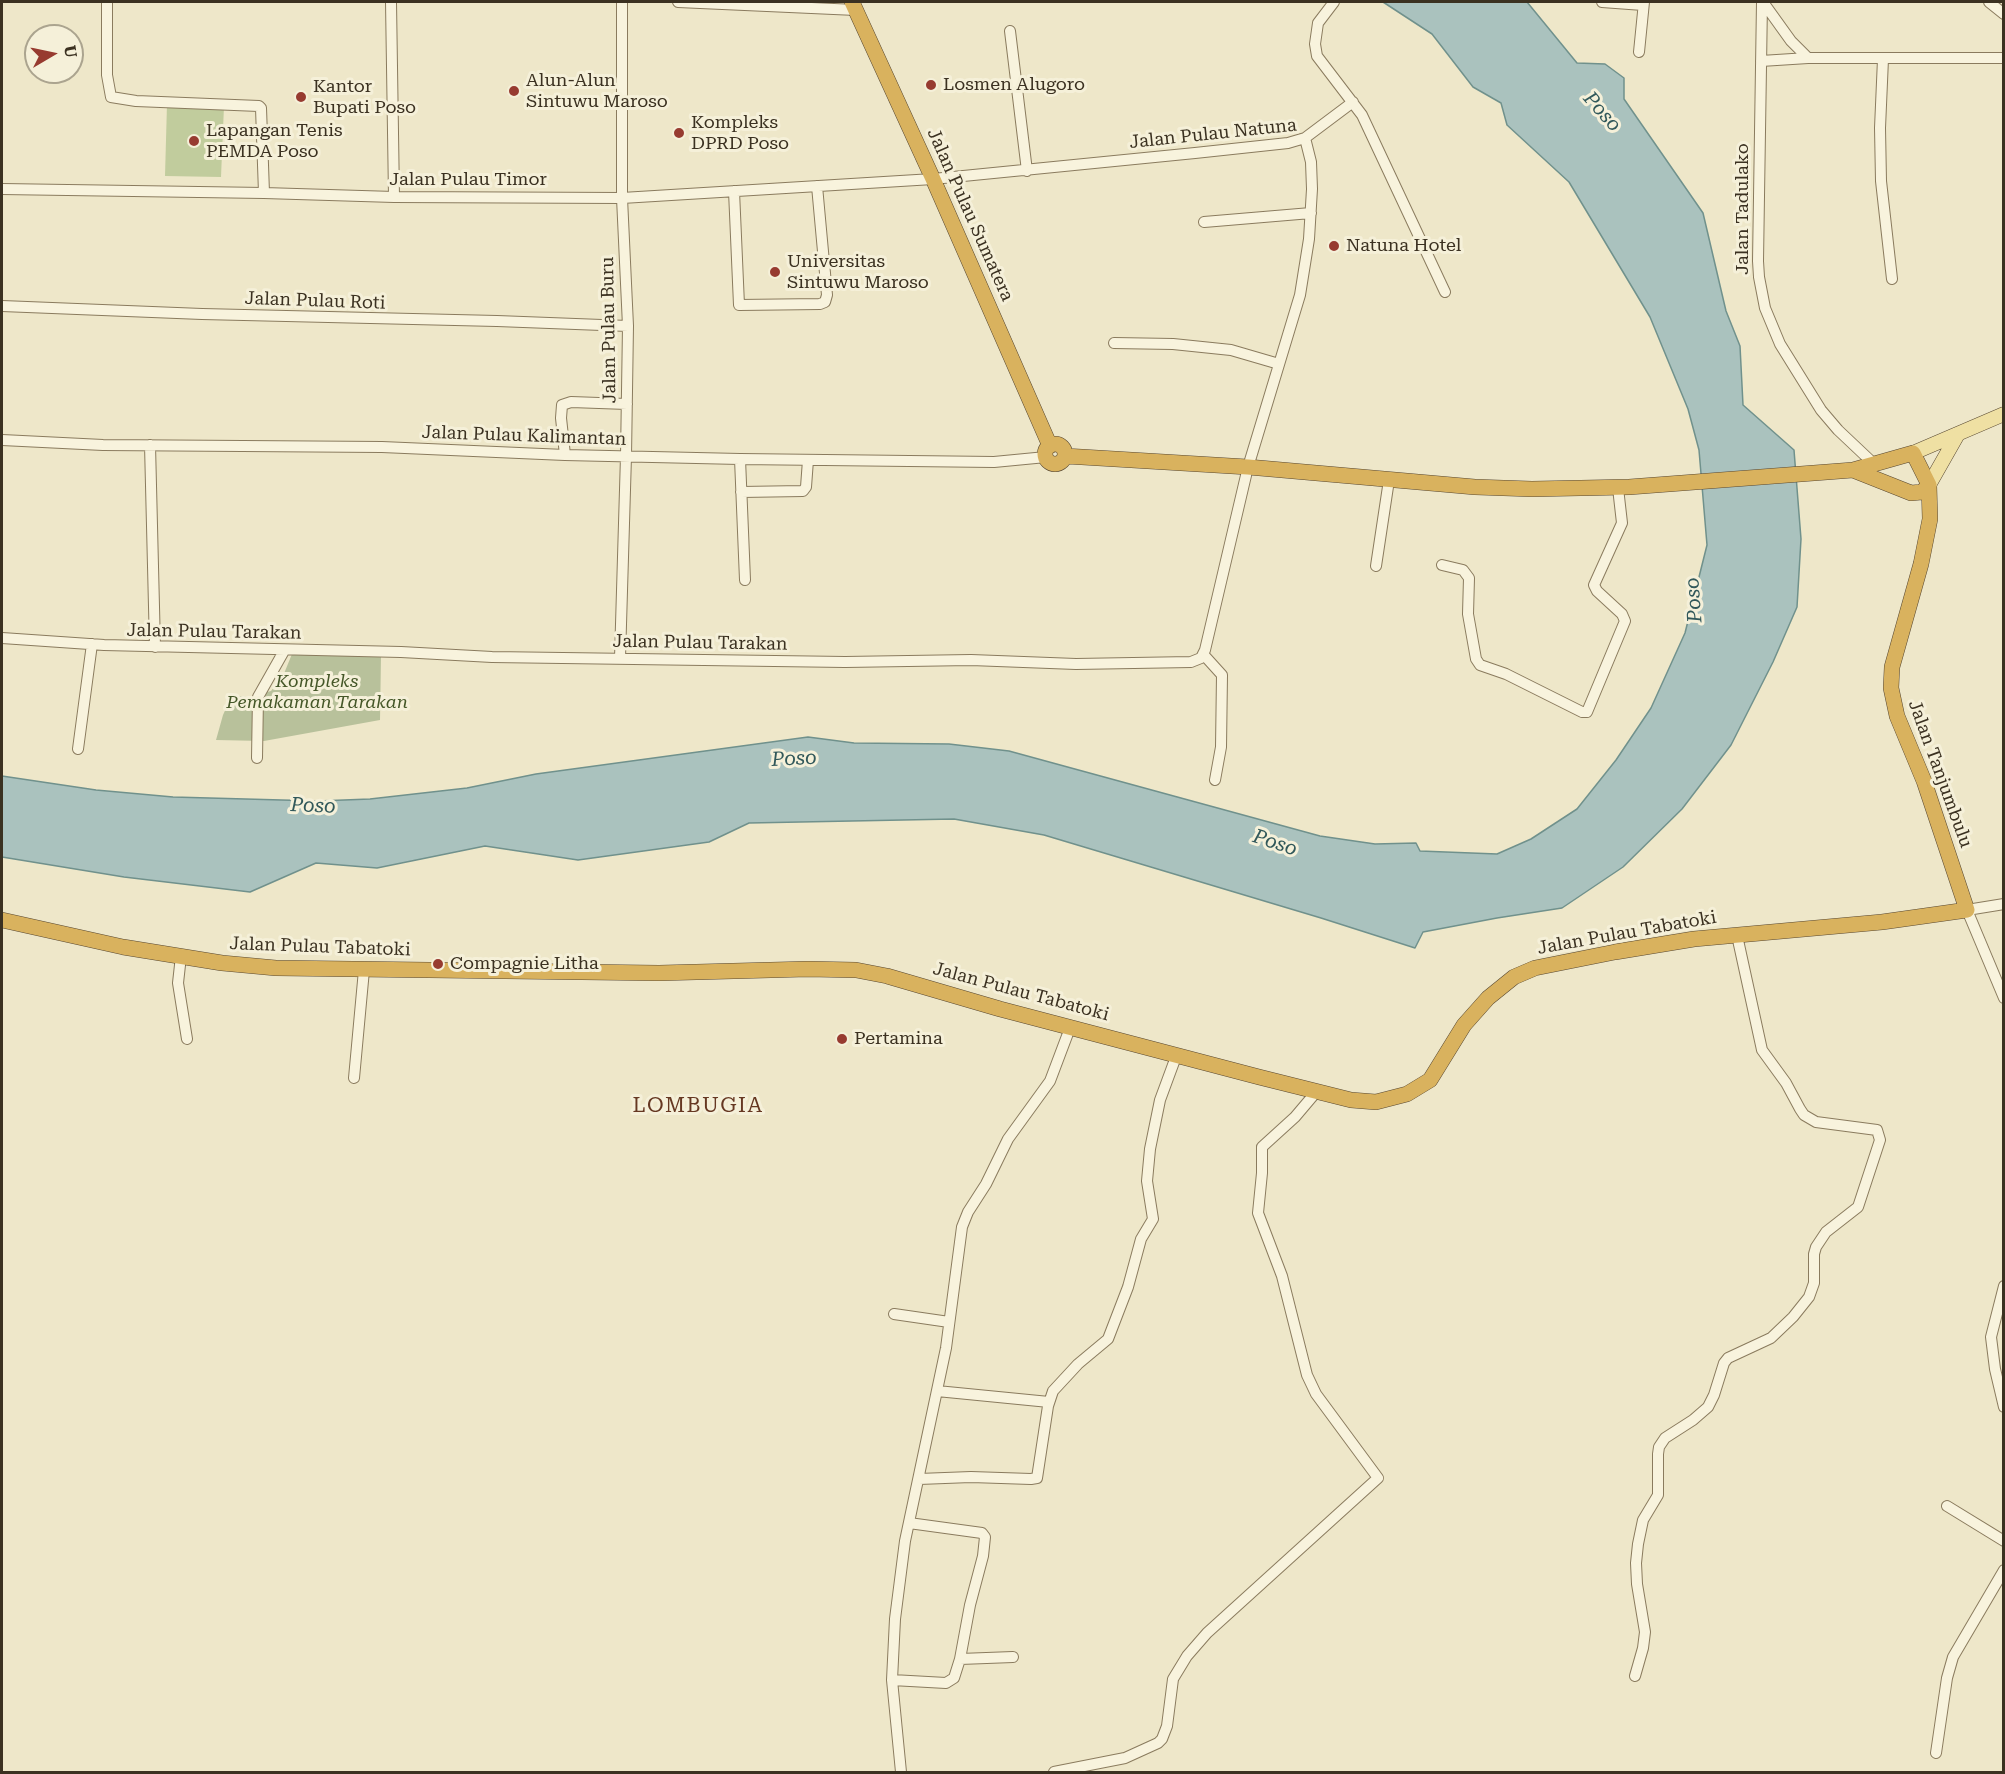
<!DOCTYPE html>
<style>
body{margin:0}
#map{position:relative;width:2005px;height:1774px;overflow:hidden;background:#eee7c9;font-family:"Roboto Serif",serif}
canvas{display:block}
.frame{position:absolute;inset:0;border:3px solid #3b3121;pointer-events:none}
.north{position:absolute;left:24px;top:24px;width:60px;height:60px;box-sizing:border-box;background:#f5f0d9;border:2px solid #aba48f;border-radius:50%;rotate:81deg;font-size:16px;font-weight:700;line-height:24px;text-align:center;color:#3b3121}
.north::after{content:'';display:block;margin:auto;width:21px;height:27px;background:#973b30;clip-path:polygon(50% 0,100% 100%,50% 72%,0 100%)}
</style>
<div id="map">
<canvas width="2005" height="1774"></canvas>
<div class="frame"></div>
<div class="north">U</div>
</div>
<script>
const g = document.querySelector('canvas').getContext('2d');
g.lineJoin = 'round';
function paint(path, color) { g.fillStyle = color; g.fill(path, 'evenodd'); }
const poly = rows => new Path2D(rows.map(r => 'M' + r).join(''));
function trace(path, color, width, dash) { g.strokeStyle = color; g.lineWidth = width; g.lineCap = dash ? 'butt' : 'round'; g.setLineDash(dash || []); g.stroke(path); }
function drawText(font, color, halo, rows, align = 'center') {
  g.font = font + ' "Roboto Serif",serif'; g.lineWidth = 6; g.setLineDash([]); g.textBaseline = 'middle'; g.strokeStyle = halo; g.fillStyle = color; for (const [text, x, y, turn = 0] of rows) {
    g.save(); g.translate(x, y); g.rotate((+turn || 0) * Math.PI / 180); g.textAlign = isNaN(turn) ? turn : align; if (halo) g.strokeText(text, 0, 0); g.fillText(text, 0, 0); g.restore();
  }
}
paint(poly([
 [167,104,224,106,221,177,165,176]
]), '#c1cc9d');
paint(poly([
 [292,654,381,655,380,720,264,741,216,740,223,715,232,695,248,697,271,691,283,676]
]), '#b8c19b');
const water = poly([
 [1383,2,1527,2,1577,63,1605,64,1624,78,1624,99,1703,213,1726,311,1740,346,1743,405,1794,450,1801,539,1797,607,1773,662,1731,745,1682,809,1623,867,1562,908,1497,918,1423,932,1415,948,1321,918,1044,835,954,819,749,823,709,842,578,860,485,846,377,868,316,863,250,892,124,877,2,857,2,776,96,790,173,797,318,801,370,799,467,788,536,774,808,737,854,743,949,744,1009,751,1320,836,1375,844,1416,843,1420,851,1497,854,1531,839,1577,809,1616,760,1651,708,1685,633,1707,545,1699,450,1688,409,1650,317,1569,182,1507,125,1501,103,1473,87,1432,34,1383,2]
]);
paint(water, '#aac2be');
trace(water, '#70918c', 1.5);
const minor = poly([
 [107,2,107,75,111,97,136,101,259,106,261,108,264,193],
 [391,2,394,197],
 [678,2,856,10],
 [1334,2,1318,23,1315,44,1317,56,1362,115,1445,292],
 [1602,2,1643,5],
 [1762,2,1758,261,1759,277,1765,308,1780,344,1821,410,1838,430,1874,464],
 [1763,2,1791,41,1808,58,2004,58],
 [1989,2,2004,14],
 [1010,31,1027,171],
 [1639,52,1644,2],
 [1883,59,1880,128,1881,181,1892,279],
 [1761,61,1808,58],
 [1305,138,1353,102],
 [2,189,264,193,394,197,622,198,933,179,1195,153,1288,143,1305,138,1311,162,1312,189,1309,239,1300,295,1248,467,1205,650,1201,658,1191,662,1076,664,971,660,845,662,492,657,401,652,104,645,2,638],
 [734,191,739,305,820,304,825,302,827,295,817,186],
 [1204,222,1311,213],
 [2,306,202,314,497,321,628,326],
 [1114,343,1173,344,1231,350,1279,364],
 [2,440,103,445,382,447,565,455,740,459,994,462,1046,457],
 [150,445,155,647],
 [565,455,561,418,562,405,571,402,627,404],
 [740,459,745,580],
 [741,492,803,491,806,487,808,460],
 [1442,565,1463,570,1469,578,1468,614,1476,659,1480,665,1506,674,1582,712,1587,712,1625,621,1622,614,1597,591,1594,585,1622,523,1618,488],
 [1376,566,1389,480],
 [1203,654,1222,675,1221,747,1215,780],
 [620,658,626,456,628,326,622,198,622,2],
 [78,749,92,644],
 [257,758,258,697,284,651],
 [2004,904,1967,910,2004,998],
 [181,956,178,983,187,1039],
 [354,1078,364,970],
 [2004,1286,1991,1337,1995,1369,2004,1407],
 [894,1314,949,1322],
 [937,1391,1049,1402],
 [919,1479,971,1477,1031,1479,1037,1478,1048,1406,1053,1391,1078,1364,1108,1339,1128,1287,1141,1239,1153,1219,1147,1181,1150,1149,1160,1100,1177,1054],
 [1947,1506,2004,1541],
 [960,1659,1013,1657],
 [1635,1676,1643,1648,1645,1632,1637,1584,1636,1563,1638,1544,1643,1520,1658,1495,1658,1454,1659,1447,1665,1438,1693,1420,1708,1407,1714,1395,1724,1363,1728,1358,1771,1338,1793,1317,1809,1297,1814,1283,1814,1254,1816,1247,1826,1232,1858,1207,1880,1140,1877,1130,1816,1122,1804,1115,1800,1109,1786,1083,1762,1050,1738,940,1735,936],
 [892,1680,946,1683,954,1678,960,1659,970,1605,983,1556,985,1537,982,1533,909,1523],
 [1936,1753,1947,1678,1953,1657,2004,1570],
 [901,1772,892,1680,895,1619,905,1541,946,1348,962,1227,968,1212,986,1184,1008,1139,1050,1081,1070,1028],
 [1054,1772,1125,1758,1158,1743,1162,1739,1167,1726,1173,1679,1187,1656,1207,1633,1378,1478,1316,1394,1307,1375,1282,1276,1258,1213,1262,1173,1262,1147,1295,1117,1317,1091]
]);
const major = poly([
 [1913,453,2004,414],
 [1929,485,1958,434]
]);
const highway = poly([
 [852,2,933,179,1050,446],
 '1045 454a10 10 0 1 1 20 0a10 10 0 1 1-20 0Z',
 [1853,470,1911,493,1922,492,1929,485],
 [2,920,123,947,222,963,276,968,659,973,808,969,856,970,887,976,1000,1009,1259,1077,1351,1100,1376,1102,1407,1094,1430,1080,1464,1025,1488,998,1514,977,1535,968,1615,952,1694,939,1882,922,1967,910,1924,781,1897,716,1891,688,1892,667,1921,564,1930,519,1929,485,1913,453,1853,470,1827,472,1629,487,1532,489,1475,487,1248,467,1065,456]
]);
trace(minor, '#8a7b5e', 12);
trace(major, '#584832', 15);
trace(highway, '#584832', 16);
trace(minor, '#f8f3dd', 10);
trace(major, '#efe0a3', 14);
trace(highway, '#d9b25e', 15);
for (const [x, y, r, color] of [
 [931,85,6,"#973b30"],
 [514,91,6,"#973b30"],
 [301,97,6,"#973b30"],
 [679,133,6,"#973b30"],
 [194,141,6,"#973b30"],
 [1334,246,6,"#973b30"],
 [775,272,6,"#973b30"],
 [438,964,6,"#973b30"],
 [842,1039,6,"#973b30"]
]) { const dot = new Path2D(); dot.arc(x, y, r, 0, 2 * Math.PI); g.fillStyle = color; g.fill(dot); trace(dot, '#f5f0d9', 2); }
drawText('18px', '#3b3121', '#f5f0d9', [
 ["Alun-Alun",526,81],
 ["Sintuwu Maroso",526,102],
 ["Losmen Alugoro",943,85],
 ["Kantor",313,87],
 ["Bupati Poso",313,108],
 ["Kompleks",691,123],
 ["DPRD Poso",691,144],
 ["Lapangan Tenis",206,131],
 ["PEMDA Poso",206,152],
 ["Natuna Hotel",1346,246],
 ["Universitas",787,262],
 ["Sintuwu Maroso",787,283],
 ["Compagnie Litha",450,964],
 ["Pertamina",854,1039]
], 'left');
drawText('18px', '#3b3121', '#f5f0d9', [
 ["Jalan Pulau Natuna",1213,134,-6],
 ["Jalan Pulau Timor",468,180],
 ["Jalan Tadulako",1743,209,-90],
 ["Jalan Pulau Sumatera",970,215,66],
 ["Jalan Pulau Roti",315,301,2],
 ["Jalan Pulau Buru",609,330,-91],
 ["Jalan Pulau Kalimantan",524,436,2],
 ["Jalan Pulau Tarakan",214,632,1],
 ["Jalan Pulau Tarakan",700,643,1],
 ["Jalan Tanjumbulu",1940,774,70],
 ["Jalan Pulau Tabatoki",1627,933,-10],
 ["Jalan Pulau Tabatoki",320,947,2],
 ["Jalan Pulau Tabatoki",1021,992,15]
]);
drawText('italic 18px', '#455728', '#f5f0d9', [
 ["Kompleks",317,682],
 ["Pemakaman Tarakan",317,703]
]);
drawText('italic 20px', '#31585a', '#f5f0d9', [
 ["Poso",1602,112,48],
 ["Poso",1694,600,-94],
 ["Poso",794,759,-3],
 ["Poso",313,806,2],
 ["Poso",1275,843,18]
]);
g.letterSpacing = '1.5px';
drawText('21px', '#663822', '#f5f0d9', [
 ["LOMBUGIA",698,1106]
]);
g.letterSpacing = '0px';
</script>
